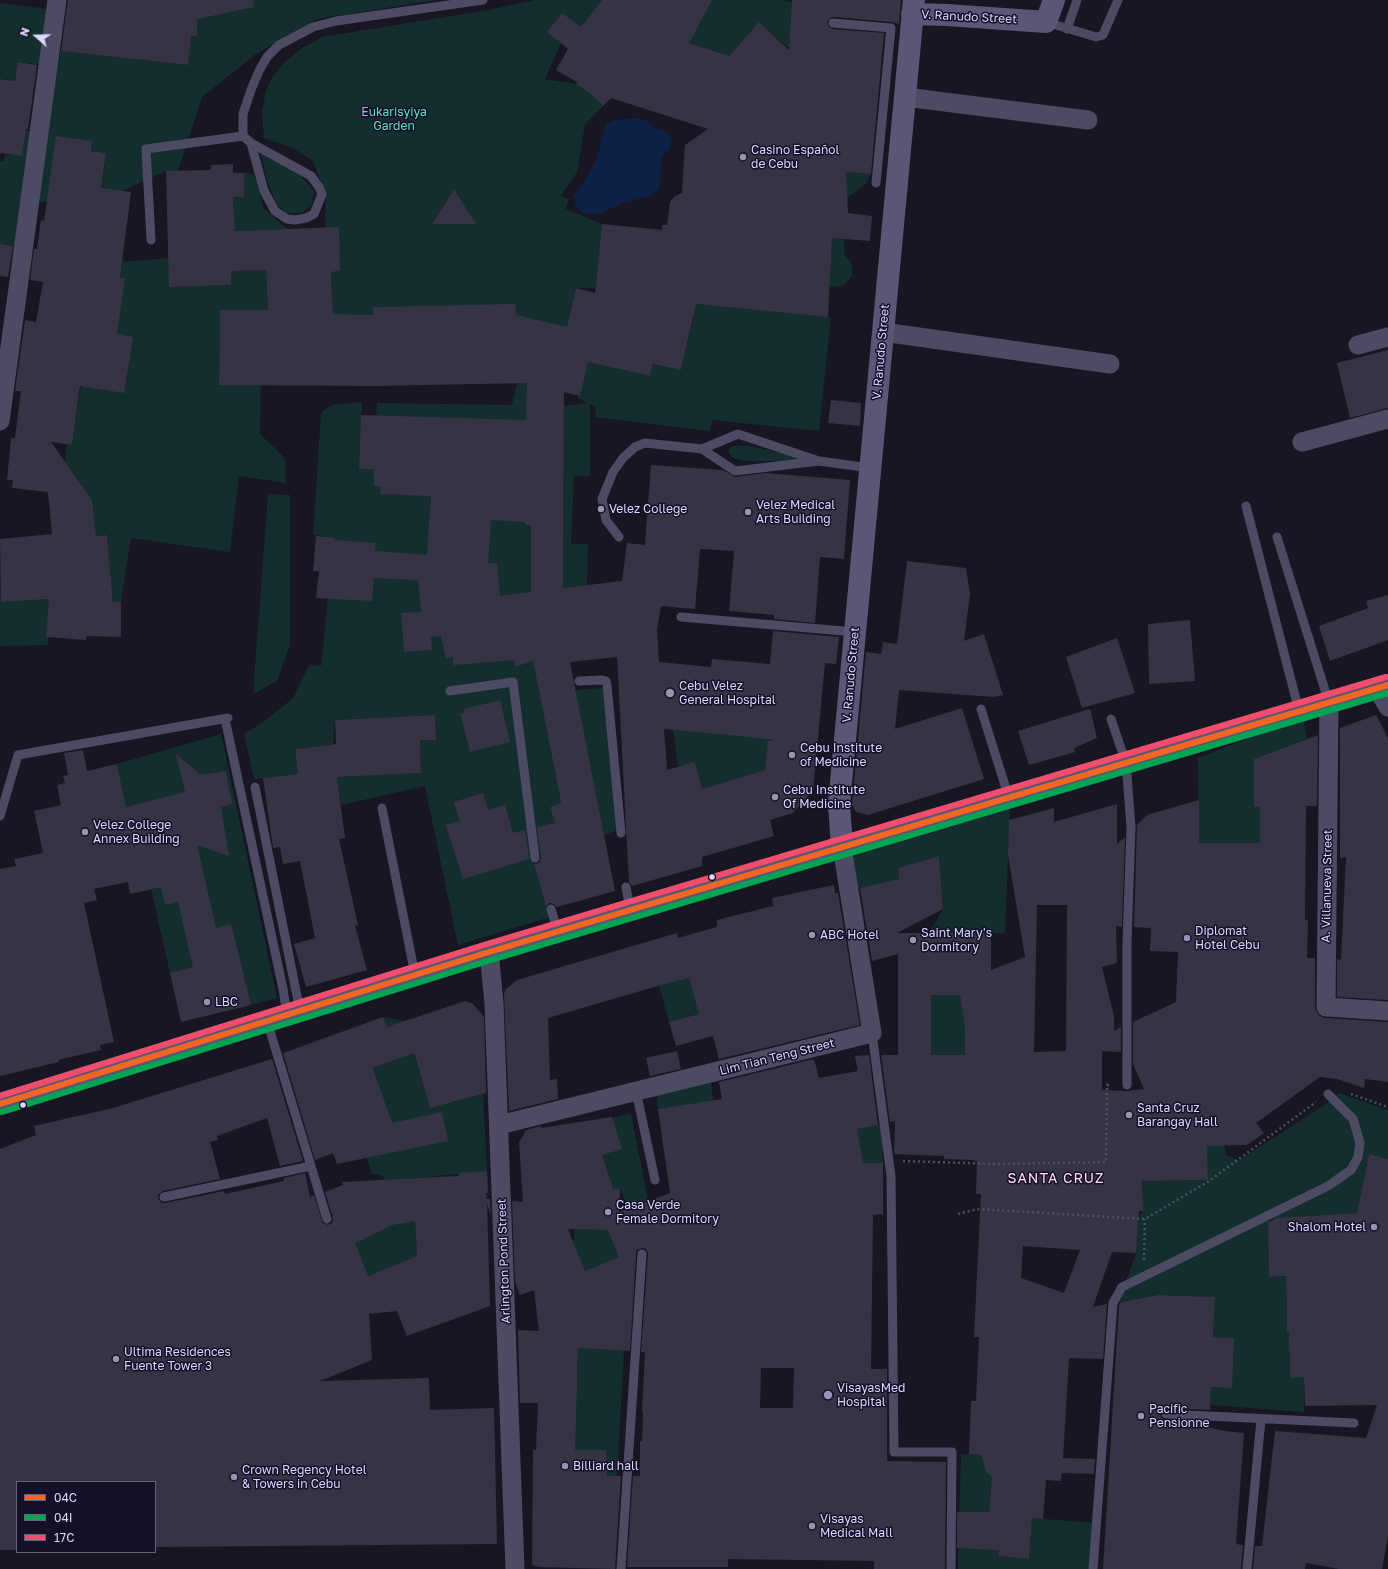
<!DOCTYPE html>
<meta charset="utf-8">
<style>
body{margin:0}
#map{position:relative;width:1388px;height:1569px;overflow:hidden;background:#181622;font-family:"Golos Text",sans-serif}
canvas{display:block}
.legend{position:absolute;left:16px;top:1481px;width:140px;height:72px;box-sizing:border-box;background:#141028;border:1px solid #64607e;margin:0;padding:5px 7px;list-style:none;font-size:12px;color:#dcd7ff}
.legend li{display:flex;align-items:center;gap:8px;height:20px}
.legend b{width:20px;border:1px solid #64607e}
.north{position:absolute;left:16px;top:16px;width:40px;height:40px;-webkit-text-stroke:3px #141028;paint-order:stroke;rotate:290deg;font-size:11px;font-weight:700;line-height:16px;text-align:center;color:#dcd7ff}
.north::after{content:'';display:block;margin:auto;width:14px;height:18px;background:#dcd7ff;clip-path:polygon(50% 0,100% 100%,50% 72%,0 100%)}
</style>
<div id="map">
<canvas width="1388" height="1569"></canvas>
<ul class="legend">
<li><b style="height:5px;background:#f26522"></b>04C</li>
<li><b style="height:5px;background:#00a651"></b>04I</li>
<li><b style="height:5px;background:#f44d6c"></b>17C</li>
</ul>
<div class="north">N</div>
</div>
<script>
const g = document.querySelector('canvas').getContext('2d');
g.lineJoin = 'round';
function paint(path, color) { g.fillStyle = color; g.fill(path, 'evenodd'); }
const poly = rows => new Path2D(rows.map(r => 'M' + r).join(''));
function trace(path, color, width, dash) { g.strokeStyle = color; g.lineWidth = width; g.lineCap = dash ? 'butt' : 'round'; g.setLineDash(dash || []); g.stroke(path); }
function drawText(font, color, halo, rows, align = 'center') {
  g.font = font + ' "Golos Text",sans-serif'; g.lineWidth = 3; g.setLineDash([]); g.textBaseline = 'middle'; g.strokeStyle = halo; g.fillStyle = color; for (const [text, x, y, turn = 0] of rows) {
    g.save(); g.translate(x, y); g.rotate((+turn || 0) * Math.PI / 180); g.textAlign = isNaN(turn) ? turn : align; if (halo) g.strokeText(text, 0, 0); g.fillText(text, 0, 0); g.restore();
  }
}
paint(poly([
 [195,0,436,0,317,19,256,54,202,97,178,171,166,171,100,201,106,153,91,151,92,141,47,202,38,202,60,51,187,65],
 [535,0,602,0,581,27,562,13,547,32,561,43,545,79,576,84,591,94,603,106,585,124,577,172,561,196,569,199,566,209,602,224,595,288,576,288,567,327,559,400,564,406,587,403,578,398,588,362,650,376,653,364,681,370,694,315,654,306,655,300,831,317,819,431,712,420,710,431,595,417,596,408,590,404,590,476,574,476,571,544,588,544,587,585,563,588,564,406,525,525,531,525,531,592,506,596,515,667,533,661,561,802,550,807,555,823,539,827,545,852,532,858,547,910,550,917,458,945,425,786,341,805,337,777,421,773,420,740,436,739,435,715,335,720,333,744,295,749,298,774,263,778,254,779,244,734,266,720,293,698,309,665,321,666,334,538,313,535,321,413,331,405,362,402,359,468,374,469,374,486,381,486,381,494,409,495,410,487,376,416,377,403,512,405,517,383,515,305,373,307,373,316,318,314,333,305,331,272,340,271,339,247,325,228,326,194,313,161,293,148,264,138,262,112,266,90,273,76,284,63,302,48,322,37,488,10],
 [454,189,475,223,433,224,432,223],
 [666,0,780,0,808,5,790,48,786,46,759,22,718,68,720,53,644,28],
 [0,3,48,9,42,65,18,62,15,81,0,79],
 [33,130,15,246,0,244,0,161,4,161,5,154,22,156,25,131],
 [261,154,300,175,314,191,312,204,302,213,286,213,276,203,267,180],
 [839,171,870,174,867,183,847,198,847,188,838,180],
 [244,173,249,173,255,176,263,208,287,229,235,231,233,197,244,197],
 [832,238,844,239,845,255,852,264,852,276,843,286,828,287],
 [169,258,169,287,231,285,231,271,266,270,268,310,220,310,219,385,261,385,260,434,285,458,286,483,239,476,230,552,131,538,121,602,113,602,107,535,96,536,93,508,86,509,83,487,71,469,64,470,67,444,72,445,90,324,125,278,120,278,122,262],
 [732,446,749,446,795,456,797,459,794,461,746,461,732,457,728,451],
 [268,494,290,495,290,645,277,681,253,694],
 [0,583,1,602,51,599,48,615,48,645,0,646],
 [603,688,618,830,604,835,575,690],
 [1303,717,1307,739,1254,759,1254,806,1260,807,1260,843,1199,856,1198,758],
 [673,728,769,739,765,770,702,789,695,763,678,767],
 [221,734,277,998,251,1005,238,956,170,973,145,862,138,864,117,764],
 [1010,806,1005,933,931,933,931,930,943,909,939,856,898,868,901,900,883,904,878,884,852,890,846,851],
 [689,977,692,989,730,1006,669,1022,659,985],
 [931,995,960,995,966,1033,965,1055,931,1055],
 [383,1017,404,1021,427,1098,448,1095,450,1103,483,1094,487,1171,407,1179,409,1222,415,1221,417,1256,368,1276,339,1243,387,1188,383,1176,372,1174,362,1144,388,1112,373,1068,398,1059],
 [711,1081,716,1124,707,1102,658,1109,656,1092],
 [1339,1093,1388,1110,1388,1159,1369,1154,1357,1213,1268,1219,1269,1277,1345,1274,1286,1289,1287,1332,1307,1332,1289,1353,1290,1378,1304,1377,1304,1412,1211,1405,1211,1387,1234,1338,1213,1337,1215,1297,1158,1295,1119,1302,1136,1253,1138,1220,1143,1211,1142,1184,1144,1181,1208,1180,1206,1131,1222,1132,1226,1155,1239,1160,1326,1104],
 [631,1113,648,1201,629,1208,620,1189,592,1189,597,1141,596,1123],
 [881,1124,883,1163,859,1163,851,1130],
 [574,1229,609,1230,629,1253,585,1271,573,1252],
 [578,1347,624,1351,616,1493,607,1493,606,1450,573,1450,543,1380,577,1380],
 [961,1454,992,1455,986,1472,991,1476,1003,1477,1002,1485,991,1484,989,1514,1001,1515,998,1556,1029,1559,1032,1518,1094,1523,1092,1569,958,1569]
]), '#142e2f');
paint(poly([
 [636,118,648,121,655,128,663,130,669,135,671,143,668,151,662,156,659,189,651,195,621,204,599,214,585,214,575,206,574,195,591,170,597,157,606,124,615,120]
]), '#0d2147');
paint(poly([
 [68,0,253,0,254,7,197,19,197,36,191,36,188,65,61,51],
 [602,0,712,0,689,43,729,56,759,22,789,50,792,0,901,0,899,24,892,22,834,17,830,18,827,22,828,26,832,29,884,33,871,174,846,172,848,213,872,216,870,241,832,238,828,317,696,304,681,370,653,364,650,376,588,362,580,396,564,392,563,588,622,581,627,543,645,545,651,465,723,470,735,477,765,473,850,480,844,559,820,557,815,623,774,619,774,615,729,611,734,551,700,549,695,609,661,606,657,629,659,662,711,667,712,659,770,664,773,631,839,637,836,664,825,663,813,791,793,813,770,820,774,836,702,857,702,866,632,886,629,882,617,657,570,662,615,891,557,907,552,903,549,903,546,907,534,864,539,863,541,858,537,827,555,823,550,807,561,802,533,661,515,667,514,660,453,665,453,657,446,658,441,636,431,637,432,650,404,652,401,613,421,612,418,580,374,578,372,601,316,598,319,571,313,571,316,536,335,538,334,540,376,543,375,551,427,555,431,496,380,494,381,486,374,486,374,469,359,469,361,415,526,420,527,383,377,386,219,385,220,310,268,310,266,270,231,271,231,285,169,287,166,171,211,170,211,165,233,164,233,173,244,173,244,197,233,197,235,231,339,227,340,271,331,272,333,314,373,315,373,307,515,304,516,315,567,327,576,288,595,293,602,224,662,230,662,225,667,225,670,202,675,196,682,193,685,145,708,129,611,98,603,106,591,94,576,84,577,82,556,70,568,49,547,32,562,13,581,27],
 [491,520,525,522,525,525,531,525,531,592,500,596,497,563,488,563],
 [664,729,729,735,774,740,768,741,765,770,702,789,695,762,667,770],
 [18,62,37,65,28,129,26,129,22,156,0,153,0,79,15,81],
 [56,136,92,141,91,151,106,153,101,188,131,192,120,278,125,278,117,334,133,337,124,393,80,386,72,445,51,442,92,500,96,536,107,535,113,602,121,602,121,637,86,636,86,640,46,637,49,599,1,602,0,539,52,534,48,492,12,488,13,480,7,480,11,438,15,438,21,391,15,391,25,320,36,322,43,282,30,280,34,249,37,249,41,220,44,221],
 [454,189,476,224,432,224],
 [0,244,13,246,8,277,0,276],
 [1388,350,1388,408,1350,418,1337,363],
 [831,400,861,403,860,426,828,423],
 [907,561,966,568,970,594,964,641,984,634,1003,695,994,697,899,690,895,729,962,708,984,779,868,815,856,812,852,804,866,652,881,654,883,642,897,644],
 [1388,595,1388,640,1330,661,1319,626,1368,608,1366,601],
 [1190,620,1195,681,1149,684,1148,624],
 [1117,638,1135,693,1082,708,1066,657],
 [500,700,510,742,470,752,460,713,465,713,464,709],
 [1090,709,1097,738,1074,748,1075,752,1029,765,1018,731],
 [435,715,436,740,420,740,421,773,337,777,345,838,339,839,358,925,355,926,367,970,306,987,294,944,315,938,300,861,283,864,280,847,273,848,263,778,298,774,295,749,336,744,335,720],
 [1376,715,1388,738,1388,1000,1337,997,1337,959,1341,960,1346,857,1340,858,1340,728],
 [1318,735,1317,806,1306,806,1305,920,1308,920,1307,958,1315,958,1315,1007,1317,1013,1320,1016,1325,1018,1388,1022,1388,1082,1365,1079,1364,1088,1337,1079,1320,1077,1256,1123,1264,1133,1247,1145,1207,1146,1208,1180,1142,1181,1143,1211,1139,1211,1136,1253,1112,1252,1093,1307,1107,1304,1103,1359,1069,1358,1063,1458,1095,1459,1094,1474,1062,1473,1061,1481,1046,1480,1043,1519,1032,1518,1029,1559,998,1556,999,1550,957,1548,957,1512,989,1512,992,1477,986,1472,982,1455,969,1454,971,1401,976,1401,979,1337,974,1337,981,1194,976,1194,977,1161,974,1161,974,1160,944,1159,944,1156,894,1154,895,1121,890,1122,881,1055,898,1055,898,954,872,961,860,888,899,879,898,868,939,856,943,909,897,933,991,933,991,970,1025,957,1008,855,1009,820,1054,808,1054,822,1117,804,1117,844,1125,837,1122,927,1116,926,1117,963,1102,967,1114,1016,1114,1031,1121,1027,1121,1052,1102,1051,1102,1090,1127,1091,1144,1089,1133,1064,1133,1022,1176,1002,1178,952,1150,951,1151,928,1134,927,1137,825,1147,815,1199,800,1199,843,1260,843,1260,807,1254,807,1254,759],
 [1037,905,1067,905,1066,1051,1034,1052],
 [931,995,960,995,965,1029,965,1055,931,1055],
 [1023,1246,1080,1250,1064,1293,1021,1278],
 [83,750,87,771,117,764,126,807,185,792,176,754,201,775,226,771,232,804,221,807,229,856,197,845,216,928,231,924,251,1005,181,1022,170,973,193,967,178,902,165,905,161,887,130,894,128,882,94,889,97,900,84,903,114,1042,100,1045,101,1050,58,1060,59,1062,0,1076,0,869,16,866,14,859,43,853,34,811,61,805,57,785,65,783,63,776,68,775,64,753],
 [483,793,488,810,505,805,513,833,525,830,529,859,463,879,446,825,460,821,454,802],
 [834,885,835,893,838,893,860,1025,719,1059,713,1036,676,1046,669,1022,699,1014,689,978,668,983,548,1018,550,1080,557,1079,558,1099,509,1111,504,994,506,989,517,980,677,933,678,938,695,933,717,927,717,920,773,906,772,898],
 [465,1001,473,1004,484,1017,486,1093,430,1108,414,1053,373,1068,392,1123,442,1112,448,1141,337,1164,333,1153,315,1160,283,1053,383,1017,387,1027],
 [677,1051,681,1069,650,1076,646,1058],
 [869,1055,878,1125,857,1129,863,1163,883,1163,883,1214,873,1215,871,1369,887,1369,887,1461,946,1462,945,1569,874,1569,874,1561,728,1559,728,1567,627,1567,633,1476,640,1476,640,1441,642,1441,643,1412,642,1411,645,1352,641,1352,648,1254,646,1249,642,1248,637,1250,636,1254,630,1351,578,1348,575,1450,606,1450,607,1476,621,1476,615,1569,539,1567,532,1565,533,1450,536,1450,538,1403,520,1403,518,1330,539,1331,534,1290,520,1295,515,1281,512,1201,523,1202,519,1143,526,1130,541,1126,541,1128,612,1117,622,1149,602,1155,613,1189,620,1189,619,1212,670,1193,658,1109,722,1099,719,1082,814,1059,819,1078,858,1071,855,1056],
 [568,1229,608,1230,619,1257,585,1271],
 [761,1368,794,1368,793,1408,760,1408],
 [272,1059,303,1161,280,1166,267,1118,217,1136,218,1140,210,1142,220,1179,163,1191,158,1195,158,1199,162,1203,165,1203,224,1191,225,1194,284,1181,284,1178,305,1173,310,1197,314,1195,323,1223,328,1225,332,1223,333,1218,325,1192,343,1185,342,1182,459,1176,459,1173,487,1171,488,1193,486,1193,487,1199,490,1199,491,1215,487,1204,490,1306,407,1336,397,1311,369,1314,372,1360,320,1381,429,1378,430,1410,494,1408,497,1544,155,1547,155,1482,17,1482,17,1550,0,1550,0,1149,36,1135,34,1126,113,1108],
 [415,1221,417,1256,368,1276,355,1243,392,1225],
 [1369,1154,1388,1159,1388,1536,1382,1569,1339,1569,1306,1563,1305,1569,1253,1569,1255,1546,1262,1546,1275,1431,1366,1438,1377,1405,1305,1406,1304,1377,1290,1378,1289,1332,1287,1332,1286,1276,1269,1277,1268,1222,1277,1218,1357,1213],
 [1158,1295,1215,1297,1213,1337,1234,1338,1232,1388,1211,1387,1210,1410,1166,1408,1161,1410,1160,1414,1161,1417,1165,1420,1210,1422,1210,1428,1225,1431,1244,1433,1236,1544,1243,1545,1241,1569,1103,1569,1119,1305,1121,1302]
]), '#363444');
trace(poly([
 [1351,1094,1388,1107],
 [903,1161,996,1164,1106,1162,1107,1085,1112,1085],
 [958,1214,977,1209,1145,1219,1209,1181,1316,1102],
 [1144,1260,1145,1219]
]), '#465362', 2.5, [2, 3]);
trace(poly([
 [1046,22,1096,37,1103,35,1118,0],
 [833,23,891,28,876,183],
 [1067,29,1077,0],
 [243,136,251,143,311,176,319,187,322,194,314,214,306,218,295,220,287,219,275,211,264,191,251,143],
 [151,240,146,149,243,136,243,114,251,90,259,71,267,57,279,45,313,27,336,21,483,0],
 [702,449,738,434,819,461,870,468],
 [1246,506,1299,711],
 [619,537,606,520,602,499,613,472,623,458,635,447,645,443,702,449,735,471,819,461],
 [1277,537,1329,703],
 [681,617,855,632],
 [579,681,602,680,606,681,607,685,621,833],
 [450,691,513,682,535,858],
 [981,709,1009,798],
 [225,719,283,989,287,1015],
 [1111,719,1126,763,1131,827,1127,943,1127,1085],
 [255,787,300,1011],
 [382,808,415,975],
 [0,816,18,755,228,718],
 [626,887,630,910],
 [551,909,558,932],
 [267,1021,327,1219],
 [872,1033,891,1176,894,1452,952,1452,951,1569],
 [636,1091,655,1180],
 [164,1197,311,1166],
 [1166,1414,1354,1423],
 [621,1569,642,1254],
 [1093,1569,1113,1303,1122,1287,1328,1186,1351,1170,1358,1157,1360,1143,1353,1119,1328,1094],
 [1247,1569,1261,1419]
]), '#4c4b63', 9);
trace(poly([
 [905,97,1088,120],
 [883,332,1110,364],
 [1358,345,1388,337],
 [0,421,57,0],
 [1302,442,1388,419],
 [1377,688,1388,707],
 [1329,703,1326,1007,1388,1011],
 [489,952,494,1003,515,1569],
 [499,1125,872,1033,842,847]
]), '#4c4b63', 19);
trace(poly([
 [912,14,947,15,1046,22,1054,0],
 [842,847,839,804,914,0],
 [0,1104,489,952,1388,685]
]), '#595775', 22);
trace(poly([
 [0,1104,489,952,1388,685]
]), '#f26522', 6);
trace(poly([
 [2,1112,491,960,1388,693]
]), '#00a651', 6);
trace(poly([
 [0,1096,487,944,1386,677]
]), '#f44d6c', 6);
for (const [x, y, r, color] of [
 [743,157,4,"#9793b2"],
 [601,509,4,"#9793b2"],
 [748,512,4,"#9793b2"],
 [670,693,5,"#9793b2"],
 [792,755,4,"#9793b2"],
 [775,797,4,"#9793b2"],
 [85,832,4,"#9793b2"],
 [712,877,3.5,"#dcd7ff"],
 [812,935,4,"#9793b2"],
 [1187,938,4,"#9793b2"],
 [913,940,4,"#9793b2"],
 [207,1002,4,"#9793b2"],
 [23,1105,3.5,"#dcd7ff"],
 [1129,1115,4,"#9793b2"],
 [608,1212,4,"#9793b2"],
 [1374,1227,4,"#9793b2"],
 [116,1359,4,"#9793b2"],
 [828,1395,5,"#9793b2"],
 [1141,1416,4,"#9793b2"],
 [565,1466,4,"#9793b2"],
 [234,1477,4,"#9793b2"],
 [812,1526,4,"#9793b2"]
]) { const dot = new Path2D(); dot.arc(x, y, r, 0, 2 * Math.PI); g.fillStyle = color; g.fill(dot); trace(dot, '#141028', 1.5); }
drawText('12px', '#dcd7ff', '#141028', [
 ["V. Ranudo Street",969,17,3],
 ["V. Ranudo Street",881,352,-85],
 ["V. Ranudo Street",851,675,-85],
 ["A. Villanueva Street",1327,886,-89],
 ["Lim Tian Teng Street",777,1057,-14],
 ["Arlington Pond Street",504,1261,-92]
]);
drawText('12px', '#61e1c2', '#141028', [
 ["Eukarisyiya",394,112],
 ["Garden",394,126]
]);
drawText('12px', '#dcd7ff', '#141028', [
 ["Casino Español",751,150],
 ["de Cebu",751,164],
 ["Velez Medical",756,505],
 ["Arts Building",756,519],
 ["Velez College",609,509],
 ["Cebu Velez",679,686],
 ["General Hospital",679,700],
 ["Cebu Institute",800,748],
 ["of Medicine",800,762],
 ["Cebu Institute",783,790],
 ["Of Medicine",783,804],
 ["Velez College",93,825],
 ["Annex Building",93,839],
 ["Diplomat",1195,931],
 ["Hotel Cebu",1195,945],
 ["Saint Mary's",921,933],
 ["Dormitory",921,947],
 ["ABC Hotel",820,935],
 ["LBC",215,1002],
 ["Santa Cruz",1137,1108],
 ["Barangay Hall",1137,1122],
 ["Casa Verde",616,1205],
 ["Female Dormitory",616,1219],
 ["Shalom Hotel",1366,1227,"right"],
 ["Ultima Residences",124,1352],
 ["Fuente Tower 3",124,1366],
 ["VisayasMed",837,1388],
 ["Hospital",837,1402],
 ["Pacific",1149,1409],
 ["Pensionne",1149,1423],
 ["Billiard hall",573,1466],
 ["Crown Regency Hotel",242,1470],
 ["& Towers in Cebu",242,1484],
 ["Visayas",820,1519],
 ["Medical Mall",820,1533]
], 'left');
g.letterSpacing = '1px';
drawText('14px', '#ffd9f1', '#141028', [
 ["SANTA CRUZ",1056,1179]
]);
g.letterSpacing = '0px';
</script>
